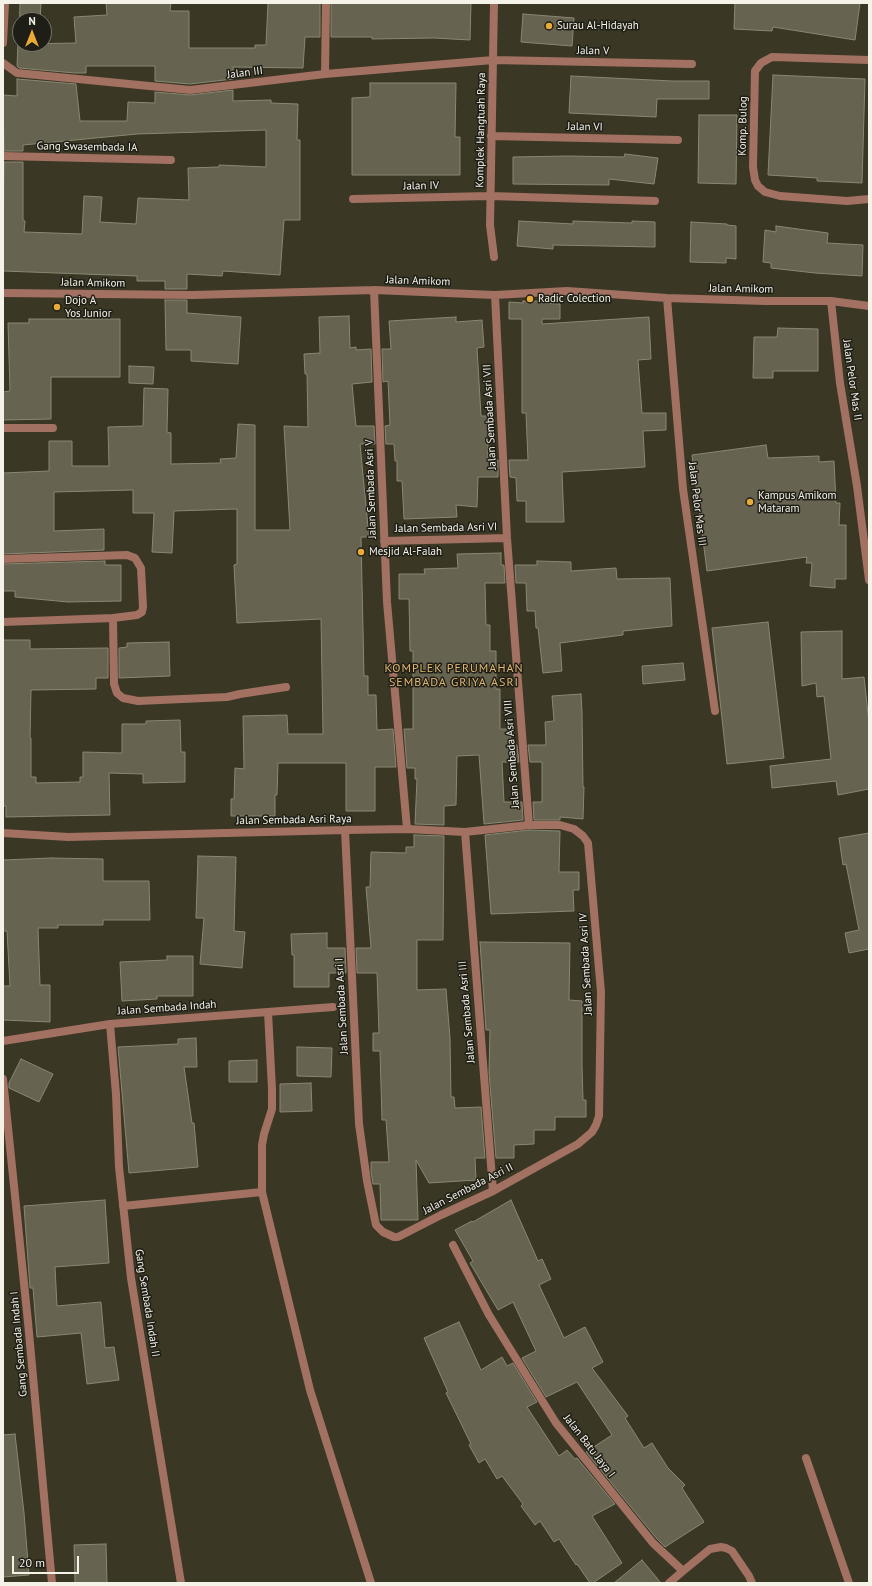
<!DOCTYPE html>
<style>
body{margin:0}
#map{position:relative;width:872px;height:1586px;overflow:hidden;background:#3a3725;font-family:"PT Sans",sans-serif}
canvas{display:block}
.frame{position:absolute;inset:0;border:4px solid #f5f3e8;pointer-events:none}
.north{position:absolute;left:12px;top:12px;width:40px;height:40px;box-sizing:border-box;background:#1f1e16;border:1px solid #75736a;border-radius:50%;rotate:0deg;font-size:11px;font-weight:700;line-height:16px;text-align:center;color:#f5f3e8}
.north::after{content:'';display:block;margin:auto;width:14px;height:18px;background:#e8ab37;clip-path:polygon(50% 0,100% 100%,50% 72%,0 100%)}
.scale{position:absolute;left:12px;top:1556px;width:67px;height:18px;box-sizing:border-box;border:2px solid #f5f3e8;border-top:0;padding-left:5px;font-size:12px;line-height:14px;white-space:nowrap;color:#f5f3e8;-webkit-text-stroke:3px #1f1e16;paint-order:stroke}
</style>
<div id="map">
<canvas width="872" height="1586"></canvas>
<div class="frame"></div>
<div class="north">N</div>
<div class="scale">20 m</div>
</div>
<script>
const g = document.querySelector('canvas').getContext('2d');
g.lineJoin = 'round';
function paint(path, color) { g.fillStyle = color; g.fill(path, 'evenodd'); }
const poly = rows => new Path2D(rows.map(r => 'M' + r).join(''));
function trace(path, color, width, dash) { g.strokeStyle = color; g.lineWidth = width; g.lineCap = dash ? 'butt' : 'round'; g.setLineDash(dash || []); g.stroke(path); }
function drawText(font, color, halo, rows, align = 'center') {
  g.font = font + ' "PT Sans",sans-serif'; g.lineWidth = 3; g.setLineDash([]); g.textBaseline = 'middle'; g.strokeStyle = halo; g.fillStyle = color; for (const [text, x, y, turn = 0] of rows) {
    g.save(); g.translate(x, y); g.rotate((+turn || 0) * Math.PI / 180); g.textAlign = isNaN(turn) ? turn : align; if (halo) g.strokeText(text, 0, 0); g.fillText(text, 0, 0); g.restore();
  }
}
const building = poly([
 [20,3,41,3,40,20,20,20,20,44,76,43,74,17,107,15,106,3,171,3,170,11,189,11,189,48,255,48,255,45,266,45,268,3,320,3,320,37,305,37,303,68,233,67,233,79,190,84,155,81,155,66,86,66,86,73,75,73,19,68,17,66,18,43,19,43,20,3],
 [331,3,471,3,470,40,434,38,372,39,372,37,331,37,331,3],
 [735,3,860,3,855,40,773,27,772,31,734,29,735,3],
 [523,14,574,18,572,46,521,42,523,14],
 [773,75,865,79,862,183,817,181,817,178,768,175,773,75],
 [571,76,672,81,709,81,709,99,657,99,656,117,569,113,571,76],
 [17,79,76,84,80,121,127,121,128,102,155,103,155,92,190,95,233,90,233,101,271,100,271,103,298,104,297,140,300,140,300,220,284,220,280,275,223,271,222,276,187,274,187,289,165,289,165,281,137,281,137,276,3,271,4,162,23,162,23,220,25,221,24,232,82,234,84,196,102,197,100,222,136,224,138,198,189,200,188,168,219,167,219,165,266,167,266,130,137,134,23,145,23,151,4,151,3,95,17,96,17,79],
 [370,83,456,83,455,137,460,137,460,175,352,175,352,98,370,97,370,83],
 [699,115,737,115,736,184,698,183,699,115],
 [625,154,658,158,654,184,609,179,609,185,513,184,513,157,568,156,624,157,625,154],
 [519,221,573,224,573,221,632,223,632,221,655,222,655,247,553,245,553,249,517,246,519,221],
 [691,222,727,224,727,225,736,226,736,259,726,258,726,263,690,262,691,222],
 [776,226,828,233,827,243,863,245,862,276,815,273,771,268,771,263,763,262,765,230,776,232,776,226],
 [165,300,187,300,187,313,241,317,238,364,191,361,191,350,166,350,165,300],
 [523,301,542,301,542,303,560,304,560,319,542,319,542,324,649,317,651,359,638,360,642,413,666,413,666,430,643,431,645,467,562,472,564,522,526,522,526,501,517,501,516,478,510,477,509,460,528,460,526,413,522,413,522,319,509,319,509,302,523,303,523,301],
 [349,316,350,348,356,347,356,350,371,349,372,382,352,384,356,426,374,426,375,444,360,444,369,537,361,537,364,676,368,676,368,695,376,695,377,730,393,729,396,767,375,767,375,811,346,811,346,763,278,763,277,795,275,795,275,816,231,816,231,799,234,799,235,768,244,769,243,716,287,715,288,734,323,734,321,619,237,623,234,565,237,564,237,509,174,511,172,553,152,552,154,513,133,513,133,490,54,492,54,531,104,529,104,550,3,554,3,473,49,471,49,441,72,441,72,466,109,466,108,427,143,426,144,388,168,389,167,432,171,433,171,464,221,463,220,459,236,458,238,424,255,425,255,530,290,530,284,426,308,427,307,374,305,374,304,354,320,353,319,317,349,316],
 [456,317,456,322,482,320,484,347,477,348,481,416,488,416,488,460,498,460,498,477,478,477,477,507,456,505,457,517,404,519,402,481,397,481,397,461,395,461,394,444,386,444,385,426,390,425,388,381,383,382,382,349,391,349,389,321,456,317],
 [29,319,120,319,120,377,51,377,51,419,3,420,3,392,10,391,8,323,29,323,29,319],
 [778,328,818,329,818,371,773,371,773,378,753,378,754,337,777,337,778,328],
 [129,366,154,367,153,384,129,383,129,366],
 [766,445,768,458,819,456,819,462,834,461,836,503,840,503,839,525,846,525,846,579,835,579,835,588,810,586,812,563,806,563,807,557,707,571,692,455,766,445],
 [501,553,501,565,504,565,505,583,485,583,486,625,490,625,490,651,496,651,496,689,500,689,500,729,510,729,511,745,517,745,519,762,502,762,504,802,522,802,523,820,484,824,479,755,457,756,456,805,444,806,444,825,415,824,417,779,415,779,415,768,407,768,404,729,413,729,413,651,410,651,409,599,399,599,399,574,425,574,424,569,458,568,457,554,501,553],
 [105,561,105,565,121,565,121,601,68,602,15,597,15,591,3,591,3,564,105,561],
 [537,561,571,562,571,571,616,568,617,579,670,578,672,626,623,631,623,635,560,643,562,671,543,673,538,628,536,628,535,611,527,611,526,583,516,583,515,565,537,565,537,561],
 [768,622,784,758,727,764,712,628,768,622],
 [842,631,842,679,864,677,869,723,869,789,838,795,836,781,772,788,770,766,831,759,824,696,817,697,816,683,802,686,801,632,842,631],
 [3,640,30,640,30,649,108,648,108,678,96,678,96,689,31,690,30,738,31,738,31,777,36,777,36,783,80,782,80,777,83,777,83,752,122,753,122,724,146,724,146,721,180,720,181,752,185,752,185,782,143,783,143,774,109,773,110,815,6,817,6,806,3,806,3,640],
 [169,642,170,676,119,678,119,648,127,647,127,643,169,642],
 [683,663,685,680,643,684,642,666,683,663],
 [581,694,582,712,583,787,584,787,583,819,560,817,560,820,534,820,533,802,542,802,542,762,530,762,528,745,546,745,545,722,554,721,552,696,581,694],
 [529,830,560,831,559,872,579,872,579,890,573,890,574,911,491,914,485,835,529,830],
 [869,833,869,949,849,953,845,933,859,930,846,864,843,865,839,838,869,833],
 [414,835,444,836,443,940,417,940,417,990,446,989,450,1038,451,1097,454,1097,455,1108,481,1107,485,1158,475,1158,476,1180,429,1183,416,1160,418,1220,381,1220,380,1184,373,1184,371,1172,371,1162,389,1162,386,1120,382,1120,380,1051,373,1051,373,1033,379,1033,377,973,357,973,356,948,371,948,366,887,370,887,371,852,406,853,406,847,414,847,414,835],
 [198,856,236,857,234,931,245,932,242,968,200,964,204,918,196,918,198,856],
 [51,858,103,859,103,881,149,881,150,920,103,920,103,925,58,925,58,928,38,928,40,985,50,985,50,1022,3,1020,3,986,10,986,7,931,3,931,3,860,51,858],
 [327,933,327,948,345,948,346,973,329,973,329,987,294,987,294,955,292,955,291,934,327,933],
 [480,942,570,943,569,1000,582,1001,582,1065,583,1100,586,1100,586,1117,555,1117,555,1130,534,1130,534,1144,514,1145,514,1158,496,1158,489,1073,490,1030,486,1030,480,942],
 [167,956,193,956,193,996,157,996,157,999,122,1001,120,962,167,960,167,956],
 [196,1038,197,1067,184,1067,192,1123,194,1123,198,1167,129,1173,118,1047,178,1044,178,1039,196,1038],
 [297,1047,332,1048,331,1077,297,1076,297,1047],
 [21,1059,53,1074,39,1102,9,1088,9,1083,21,1059],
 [257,1060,257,1082,229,1082,229,1061,257,1060],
 [311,1083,312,1111,280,1112,280,1084,311,1083],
 [105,1200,109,1263,55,1267,57,1306,101,1302,105,1348,114,1347,119,1380,87,1384,81,1333,37,1337,33,1288,30,1288,24,1206,105,1200],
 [511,1200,538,1261,542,1259,551,1279,539,1285,564,1338,585,1327,603,1362,592,1368,628,1416,625,1418,644,1448,652,1443,668,1468,685,1485,682,1488,704,1522,665,1547,657,1539,586,1452,612,1435,577,1382,546,1397,522,1358,536,1351,513,1302,498,1310,470,1263,473,1261,455,1230,472,1221,473,1222,511,1200],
 [459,1322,481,1370,502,1357,507,1366,513,1363,537,1402,527,1407,559,1456,567,1450,575,1459,577,1458,615,1504,592,1516,622,1563,593,1583,590,1583,577,1564,576,1565,559,1539,554,1542,540,1521,535,1525,521,1506,523,1504,502,1476,497,1479,485,1459,479,1463,469,1445,471,1444,446,1393,448,1392,424,1338,459,1322],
 [15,1434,24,1513,29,1575,3,1577,3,1435,15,1434],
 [106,1544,107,1583,75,1583,74,1545,106,1544],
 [642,1560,661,1583,614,1583,642,1560]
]);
paint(building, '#666350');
trace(building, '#8a8773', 1);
trace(poly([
 [3,43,5,3],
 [869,60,772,57,761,63,755,71,753,167,755,180,758,186,765,192,780,196,847,201,869,199],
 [3,63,17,73,190,90,325,74,493,60,692,64],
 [325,74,326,3],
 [491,136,678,140],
 [3,156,171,160],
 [353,199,490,196,655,201],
 [494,257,490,225,494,3],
 [374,290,387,602,407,829],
 [3,293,193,295,374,290,495,295,567,291,667,298,765,301,831,301,869,306],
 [495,295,507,538,529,825],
 [667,298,683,489,715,711],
 [831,301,840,383,857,486,869,580],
 [3,428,53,428],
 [384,541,507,538],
 [3,559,127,555,135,558,141,568,143,607,142,612,137,615,113,618],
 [3,622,113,618,114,684,117,693,123,698,138,701,227,697,240,694,286,687],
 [465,832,493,1191],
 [3,833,68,837,345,830,407,829,465,832,529,825,560,825,574,829,583,836,588,843,601,992,599,1116,596,1125,592,1132,578,1144,493,1191,441,1215,398,1237,394,1237,383,1232,376,1225,367,1181,359,1124,345,830],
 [268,1012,272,1089,272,1109,264,1134,262,1145,262,1192,310,1390,371,1583],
 [110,1024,116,1094,119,1167,131,1278,181,1583],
 [3,1041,110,1024,333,1007],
 [3,1079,28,1322,52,1583],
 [123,1206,262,1192],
 [453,1245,489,1315,556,1423,653,1543,683,1571,710,1549,721,1547,726,1548,732,1551,749,1576,752,1583],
 [806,1458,849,1583],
 [669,1583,683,1571]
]), '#a27162', 8);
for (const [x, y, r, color] of [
 [549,26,4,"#e8ab37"],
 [530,299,4,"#e8ab37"],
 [57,307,4,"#e8ab37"],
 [750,502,4,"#e8ab37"],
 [361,552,4,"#e8ab37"]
]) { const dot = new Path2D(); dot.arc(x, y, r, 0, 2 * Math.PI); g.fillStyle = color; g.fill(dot); trace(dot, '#1f1e16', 1.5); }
drawText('11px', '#f5f3e8', '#1f1e16', [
 ["Surau Al-Hidayah",557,26],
 ["Radic Colection",538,299],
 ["Dojo A",65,301],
 ["Yos Junior",65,314],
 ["Kampus Amikom",758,496],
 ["Mataram",758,509],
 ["Mesjid Al-Falah",369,552]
], 'left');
drawText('11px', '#f5f3e8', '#1f1e16', [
 ["Jalan V",593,51,1],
 ["Jalan III",245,73,-7],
 ["Komp. Bulog",743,126,-89],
 ["Jalan VI",585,127,1],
 ["Komplek Hangtuah Raya",481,130,-89],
 ["Gang Swasembada IA",87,147,1],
 ["Jalan IV",421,186,-1],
 ["Jalan Amikom",418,281,2],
 ["Jalan Amikom",93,283,1],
 ["Jalan Amikom",741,289,1],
 ["Jalan Pelor Mas II",852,380,82],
 ["Jalan Sembada Asri VII",490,417,-93],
 ["Jalan Sembada Asri V",371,489,-92],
 ["Jalan Pelor Mas III",697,504,83],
 ["Jalan Sembada Asri VI",446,528,-1],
 ["Jalan Sembada Asri VIII",512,754,-94],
 ["Jalan Sembada Asri Raya",294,820,-1],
 ["Jalan Sembada Asri IV",586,964,-93],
 ["Jalan Sembada Asri I",342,1006,-93],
 ["Jalan Sembada Indah",167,1008,-4],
 ["Jalan Sembada Asri III",467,1012,-95],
 ["Jalan Sembada Asri II",468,1189,-27],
 ["Gang Sembada Indah II",147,1303,81],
 ["Gang Sembada Indah I",19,1344,-95],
 ["Jalan Batu Jaya I",589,1446,52]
]);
g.letterSpacing = '1px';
drawText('12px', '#e0b771', '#1f1e16', [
 ["KOMPLEK PERUMAHAN",454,669],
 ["SEMBADA GRIYA ASRI",454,683]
]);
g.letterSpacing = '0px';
</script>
